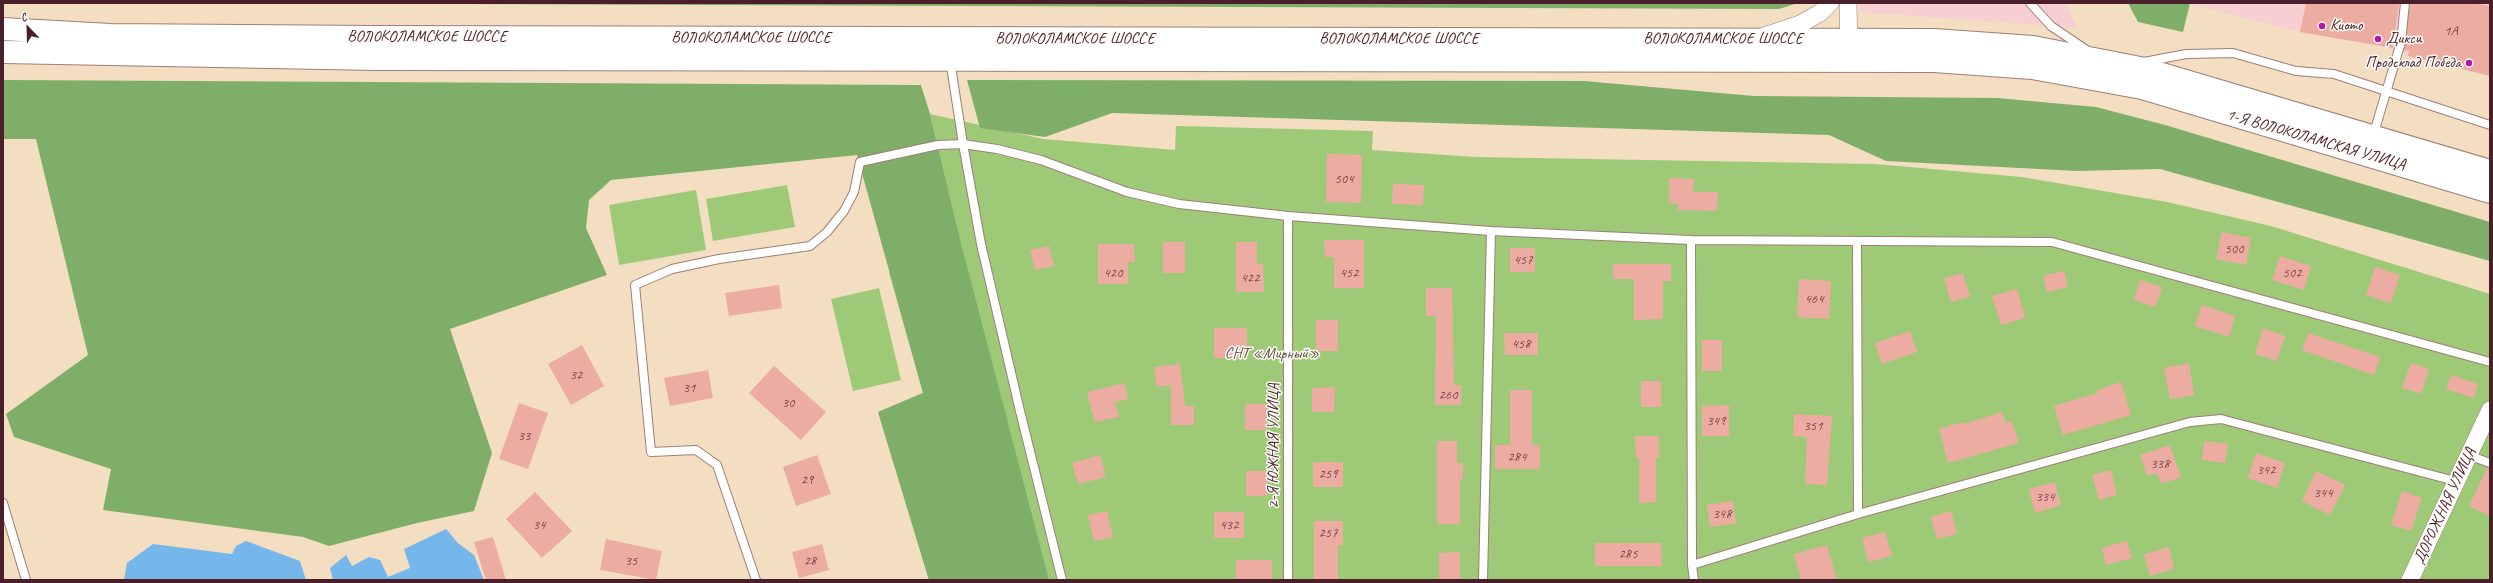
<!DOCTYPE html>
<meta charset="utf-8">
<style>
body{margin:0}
#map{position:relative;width:2493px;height:583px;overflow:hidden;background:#f3dec2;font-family:Caveat,sans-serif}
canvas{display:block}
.frame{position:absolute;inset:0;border:4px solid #4a1f2b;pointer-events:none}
.north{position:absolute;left:8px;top:8px;width:40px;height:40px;-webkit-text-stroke:3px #fdfcf7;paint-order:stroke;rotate:337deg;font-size:11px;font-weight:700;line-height:16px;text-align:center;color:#4a1f2b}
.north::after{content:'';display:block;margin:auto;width:14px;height:18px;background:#4a1f2b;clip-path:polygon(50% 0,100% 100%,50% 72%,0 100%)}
</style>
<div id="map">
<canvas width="2493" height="583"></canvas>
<div class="frame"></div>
<div class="north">С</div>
</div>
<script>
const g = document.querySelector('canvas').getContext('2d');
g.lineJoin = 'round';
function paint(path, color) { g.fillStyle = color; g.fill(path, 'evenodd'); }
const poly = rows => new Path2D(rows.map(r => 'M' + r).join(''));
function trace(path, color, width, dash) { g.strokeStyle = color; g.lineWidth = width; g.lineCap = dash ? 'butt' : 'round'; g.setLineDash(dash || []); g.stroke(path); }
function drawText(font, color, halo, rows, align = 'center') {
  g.font = font + ' Caveat,sans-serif'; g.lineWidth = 3; g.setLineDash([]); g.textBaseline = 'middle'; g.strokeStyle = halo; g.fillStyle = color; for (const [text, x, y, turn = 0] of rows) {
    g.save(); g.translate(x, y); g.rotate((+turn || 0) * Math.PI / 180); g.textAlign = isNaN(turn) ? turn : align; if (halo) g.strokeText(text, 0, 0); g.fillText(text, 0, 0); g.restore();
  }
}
paint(poly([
 [1859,3,2065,3,2078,28,1860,12],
 [2188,3,2490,3,2490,76,2408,56,2388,48,2300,32]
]), '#f7cfd3');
paint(poly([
 [930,114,1043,139,1175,150,1176,126,1373,131,1372,150,1476,157,1875,164,2022,177,2167,202,2271,226,2490,294,2490,580,929,580,878,412,923,393,889,272,963,251],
 [787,185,795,227,713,241,706,199],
 [696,190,706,250,619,265,609,205],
 [879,288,901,380,853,391,831,299]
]), '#9eca78');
paint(poly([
 [184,3,1798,3,1779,9],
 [2128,3,2190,3,2183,32,2138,22],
 [3,80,921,85,930,114,963,251,1049,580,929,580,878,412,923,393,857,155,611,180,589,200,586,228,607,275,450,329,492,453,474,511,417,523,329,546,303,537,103,510,111,469,14,437,6,414,88,355,36,139,3,139],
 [967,80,1584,81,1754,96,1997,98,2096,107,2165,125,2490,222,2490,261,2160,169,2077,171,1886,161,1829,135,1112,113,1045,137,980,128]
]), '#7eae68');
paint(poly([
 [446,529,458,543,474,555,484,580,333,580,330,568,346,555,352,566,369,557,380,560,388,577,410,568,404,549],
 [246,541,300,561,306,580,124,580,127,563,153,544,232,554,236,546]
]), '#75b7ea');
paint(poly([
 [2306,3,2399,3,2393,48,2300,32],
 [2410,3,2471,3,2490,6,2490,76,2408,56,2409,51,2404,50],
 [1327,154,1362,155,1361,203,1326,202],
 [1669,178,1694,179,1693,192,1718,192,1717,211,1678,210,1678,204,1669,203],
 [1393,184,1424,185,1423,205,1392,204],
 [2222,232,2251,238,2246,265,2216,259],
 [1324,240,1364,240,1364,288,1334,288,1334,257,1325,257],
 [1163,242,1185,242,1185,273,1163,273],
 [1236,242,1257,242,1257,264,1263,264,1264,292,1236,292],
 [1098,244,1134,244,1135,262,1128,262,1128,284,1098,284],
 [1049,246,1054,266,1035,270,1030,250],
 [1510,248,1535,248,1535,272,1510,272],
 [2280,256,2311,266,2304,290,2272,280],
 [1613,264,1671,264,1671,281,1663,281,1663,319,1634,320,1634,279,1613,279],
 [2375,267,2400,275,2391,303,2366,295],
 [2064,271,2068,287,2047,292,2043,276],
 [1963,273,1970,297,1951,302,1944,278],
 [1799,279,1831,281,1829,319,1797,317],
 [2140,280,2162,287,2155,307,2134,300],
 [779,285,782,308,729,316,725,293],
 [1426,288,1452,288,1454,385,1461,385,1461,405,1435,405,1436,316,1426,316],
 [2017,289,2025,318,2001,325,1992,296],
 [2202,305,2235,316,2229,337,2195,326],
 [1316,320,1338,320,1338,351,1316,351],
 [1214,328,1247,328,1247,358,1214,358],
 [2263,328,2285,336,2277,361,2255,354],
 [1910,331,1917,352,1882,364,1875,343],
 [1504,333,1538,333,1538,355,1505,355],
 [2308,333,2380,357,2374,375,2302,350],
 [1702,340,1722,340,1722,371,1702,371],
 [582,345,604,386,571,405,548,364],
 [2189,363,2194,395,2170,399,2164,368],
 [2411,363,2429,369,2421,394,2402,388],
 [1180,364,1185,406,1194,406,1194,425,1171,425,1171,385,1157,387,1154,367],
 [774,366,826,412,801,440,749,393],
 [708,370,713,398,670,406,664,378],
 [2451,375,2478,384,2474,398,2446,389],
 [1641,381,1661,381,1661,407,1641,407],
 [2121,382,2131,415,2063,435,2054,406,2098,393,2097,390],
 [1124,383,1128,399,1115,402,1119,417,1095,422,1087,392],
 [1335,387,1334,412,1312,412,1312,388],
 [1510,390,1532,390,1532,445,1540,445,1540,469,1495,469,1495,445,1510,445],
 [519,403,548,413,528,469,499,459],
 [1245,404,1266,404,1266,430,1245,430],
 [1729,405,1729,436,1702,436,1702,406],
 [2002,412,2006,423,2012,421,2019,443,1948,463,1939,429,1963,422,1964,424],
 [1794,414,1832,416,1827,485,1805,484,1807,437,1793,436],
 [1635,436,1659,436,1659,458,1656,458,1656,502,1639,503,1639,458,1636,458],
 [1437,441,1457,441,1457,463,1463,463,1463,479,1460,479,1460,524,1437,524],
 [2204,441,2228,444,2225,463,2202,460],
 [2170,445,2181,477,2161,484,2157,473,2147,476,2140,455],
 [2256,453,2285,463,2277,488,2248,478],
 [817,455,831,494,796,506,783,467],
 [1100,455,1106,477,1078,484,1072,463],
 [1313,462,1343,462,1343,487,1313,487],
 [2487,468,2490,468,2490,516,2469,506],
 [2111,470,2117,495,2099,500,2092,475],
 [1246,471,1267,471,1267,496,1246,496],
 [2316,471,2345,485,2330,515,2302,501],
 [2055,482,2061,505,2035,513,2029,489],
 [2402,491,2422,498,2411,531,2391,525],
 [535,492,572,531,542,558,506,519],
 [1733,501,1736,523,1710,527,1707,505],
 [1107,511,1113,537,1094,541,1088,515],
 [1951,511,1957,534,1937,539,1931,517],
 [1214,512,1244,512,1244,538,1214,538],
 [1314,521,1343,521,1343,545,1338,545,1338,580,1314,580],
 [1885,532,1892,556,1868,562,1862,538],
 [493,537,506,580,486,580,474,542],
 [606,539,662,551,656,580,600,570],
 [2127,541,2132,558,2106,565,2102,548],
 [1595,543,1661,543,1662,566,1595,566],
 [822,544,829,570,799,578,792,552],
 [1827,545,1837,580,1801,580,1794,554],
 [2169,547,2174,569,2150,576,2144,554],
 [1460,552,1460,580,1439,580,1439,553],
 [1236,560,1272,560,1272,580,1236,580]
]), '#edaca1');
const service = poly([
 [2030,3,2051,26,2088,51],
 [950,60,963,144,981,244,1020,411,1062,580],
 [2144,62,2186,54,2233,53,2296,71,2334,74,2490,125],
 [2373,136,2401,42,2405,3],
 [1691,240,1692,565,1694,580],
 [1857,241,1858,514],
 [2468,455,2490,463],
 [3,503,26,580],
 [1692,565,1858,514,2190,422,2221,419,2455,481],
 [756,580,717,465,696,450,651,452,635,285,672,269,719,259,810,246,827,232,844,211,854,192,860,162,938,145,963,144,997,149,1041,160,1127,192,1179,204,1288,216,1491,231,1691,240,2052,242,2490,362],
 [1288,580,1288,216],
 [1483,580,1491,231]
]);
const minor = poly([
 [1848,3,1849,51],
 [1764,36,1800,24,1820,13,1830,3],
 [2410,580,2490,410]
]);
const primary = poly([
 [3,29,110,35,376,37,1934,40,2033,47,2145,69,2490,171],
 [3,52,377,59,1934,61,2032,68,2142,88,2490,192]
]);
trace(service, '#9e7e76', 10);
trace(minor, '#9e7e76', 18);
trace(primary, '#9e7e76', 24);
trace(service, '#fff', 8);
trace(minor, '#fff', 17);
trace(primary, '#fff', 22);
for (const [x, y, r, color] of [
 [2322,26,4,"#b5179e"],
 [2378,39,4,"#b5179e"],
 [2469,63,4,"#b5179e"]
]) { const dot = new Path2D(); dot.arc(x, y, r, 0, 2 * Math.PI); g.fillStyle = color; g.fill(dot); trace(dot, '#fdfcf7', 1.5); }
drawText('14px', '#734248', null, [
 ["1А",2451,31],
 ["504",1344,179],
 ["500",2234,249],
 ["457",1523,260],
 ["420",1113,273],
 ["452",1349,273],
 ["502",2292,273],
 ["422",1250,278],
 ["464",1814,299],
 ["458",1521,344],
 ["32",576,375],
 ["31",689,388],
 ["260",1448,395],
 ["30",788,403],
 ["349",1716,421],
 ["351",1813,426],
 ["33",524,436],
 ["284",1517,457],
 ["338",2160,464],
 ["342",2266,470],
 ["259",1328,474],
 ["29",807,480],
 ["344",2323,493],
 ["334",2045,497],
 ["348",1722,514],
 ["34",539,525],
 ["432",1229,525],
 ["257",1328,533],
 ["285",1628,554],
 ["35",631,561],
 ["28",810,561]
]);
drawText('16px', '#4a1f2b', '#fdfcf7', [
 ["Киото",2330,26],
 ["Дикси",2386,39],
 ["Продсклад Победа",2461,63,"right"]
], 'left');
drawText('16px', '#4a1f2b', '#fdfcf7', [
 ["ВОЛОКОЛАМСКОЕ ШОССЕ",427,37],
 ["ВОЛОКОЛАМСКОЕ ШОССЕ",751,38],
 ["ВОЛОКОЛАМСКОЕ ШОССЕ",1075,39],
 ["ВОЛОКОЛАМСКОЕ ШОССЕ",1399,39],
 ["ВОЛОКОЛАМСКОЕ ШОССЕ",1723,39],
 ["1-Я ВОЛОКОЛАМСКАЯ УЛИЦА",2316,140,16],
 ["2-Я ЮЖНАЯ УЛИЦА",1274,446,-90],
 ["ДОРОЖНАЯ УЛИЦА",2445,506,-65]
]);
drawText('16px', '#635242', '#fdfcf7', [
 ["СНТ «Мирный»",1272,354]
]);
</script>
